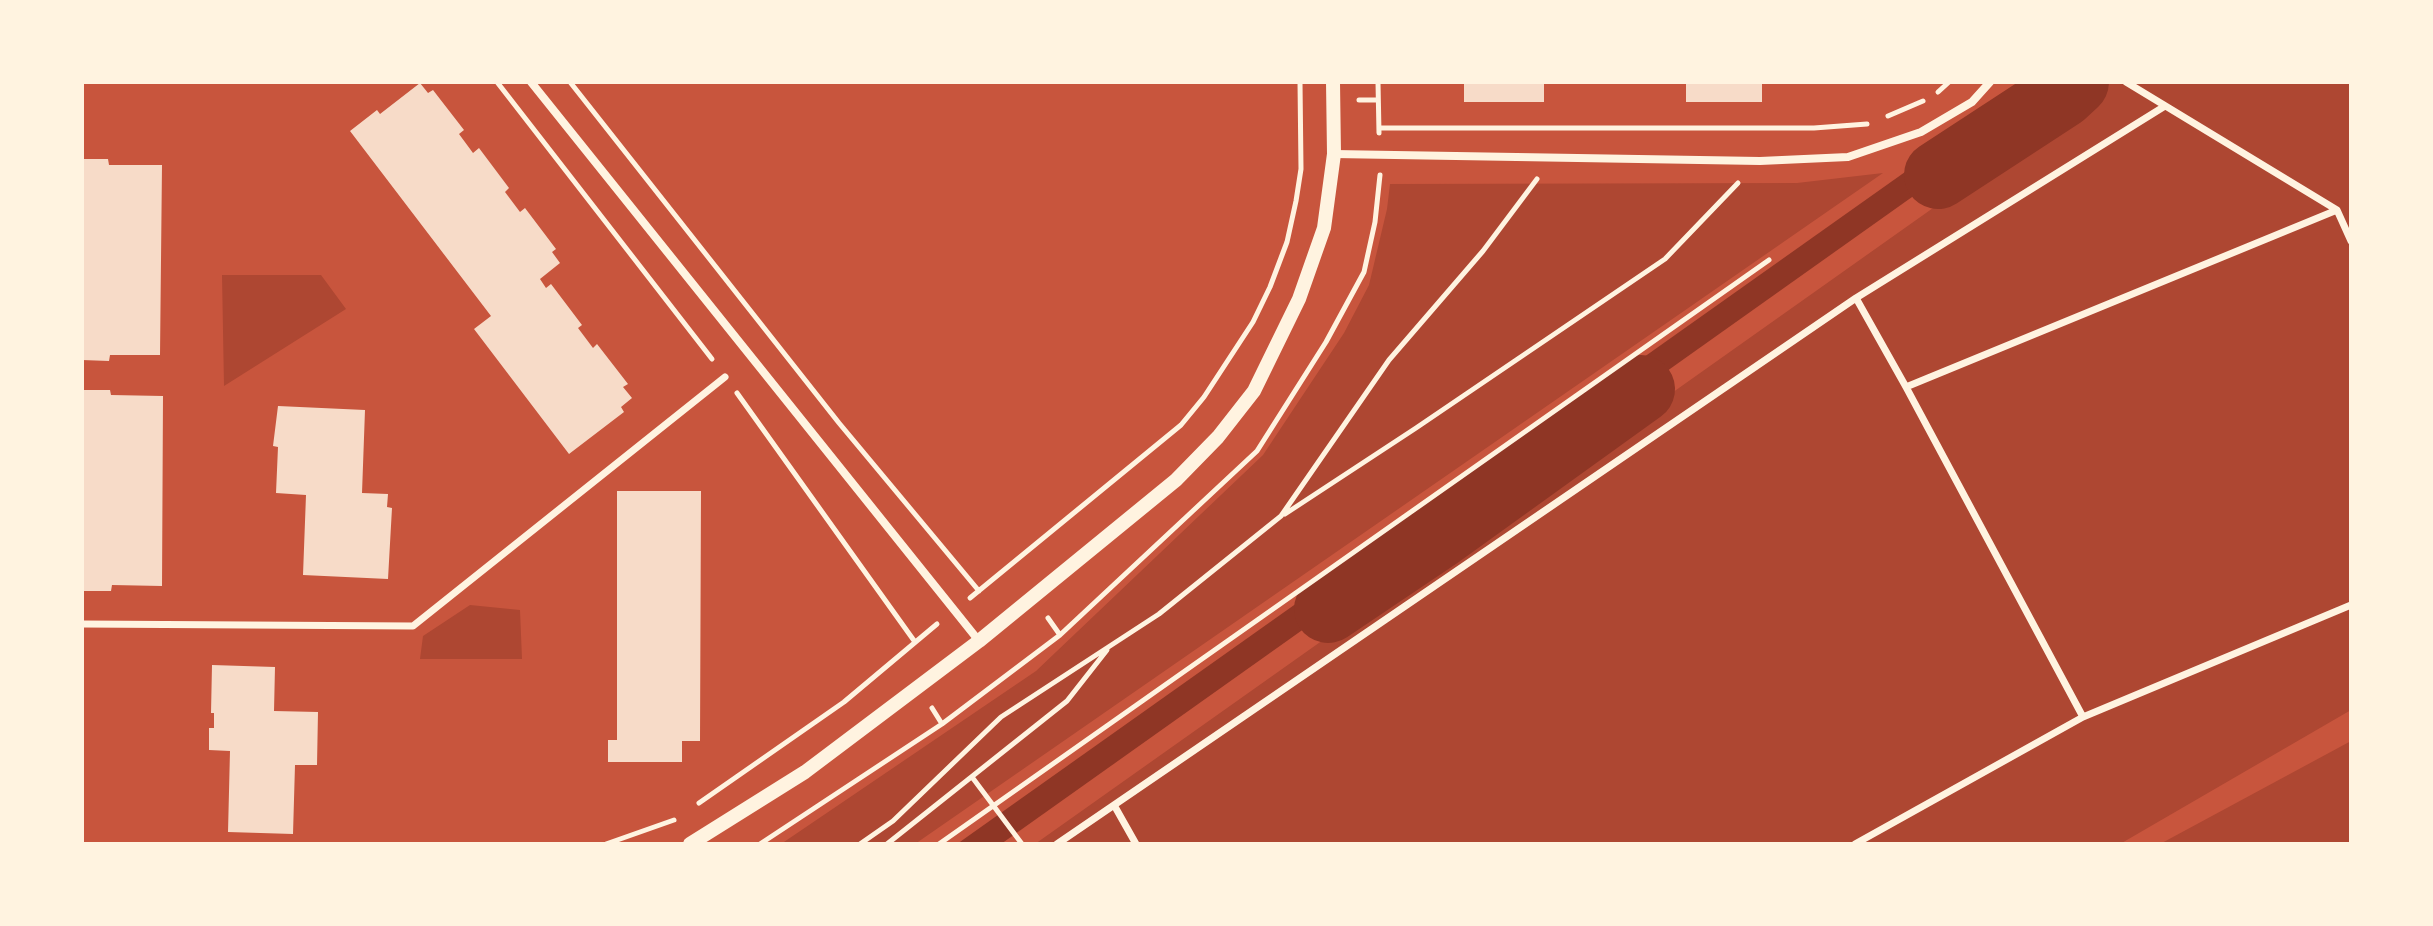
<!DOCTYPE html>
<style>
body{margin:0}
#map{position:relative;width:2433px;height:926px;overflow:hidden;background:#c8553d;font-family:Figtree,sans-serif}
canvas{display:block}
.frame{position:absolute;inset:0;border:84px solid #fff3e0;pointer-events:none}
</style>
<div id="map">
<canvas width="2433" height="926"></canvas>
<div class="frame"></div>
</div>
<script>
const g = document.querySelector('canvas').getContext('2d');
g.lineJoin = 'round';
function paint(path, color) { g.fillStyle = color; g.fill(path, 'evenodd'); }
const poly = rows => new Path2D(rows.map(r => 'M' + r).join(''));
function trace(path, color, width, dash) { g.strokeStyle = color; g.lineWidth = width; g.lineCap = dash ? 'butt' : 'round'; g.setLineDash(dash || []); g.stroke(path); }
paint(poly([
 [2111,82,2351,82,2351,710,2120,844,1035,844],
 [1883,173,915,844,781,844,1036,671,1263,455,1344,333,1369,285,1387,209,1390,184,1797,183],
 [222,275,321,275,346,309,224,386],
 [470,605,520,610,522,659,420,659,423,636],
 [2351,741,2351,844,2160,844]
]), '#ae4732');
paint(poly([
 [2032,82,2074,82,1001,844,957,844]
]), '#8f3625');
trace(poly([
 [1938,175,2062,94,2075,82],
 [1328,609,1441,533,1641,389]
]), '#8f3625', 68);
paint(poly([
 [1464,82,1544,82,1544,102,1464,102],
 [1686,82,1762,82,1762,102,1686,102],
 [420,83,428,93,433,90,464,130,459,134,473,153,479,148,509,188,505,192,520,212,525,208,556,249,552,252,560,263,540,279,546,288,551,284,582,325,578,328,593,348,597,344,628,384,623,387,632,398,621,407,624,412,569,454,474,329,491,316,350,131,377,110,380,114],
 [82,159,108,159,109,165,162,165,160,355,110,355,109,361,82,360],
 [82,390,110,390,111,395,163,396,162,586,112,585,111,591,82,591],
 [278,406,365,410,362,493,388,494,387,507,392,508,388,579,303,575,306,495,276,493,278,447,273,446],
 [617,491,701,491,700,741,682,741,682,762,608,762,608,740,617,740],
 [212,665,275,667,274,711,318,712,317,765,295,765,293,834,228,832,230,751,209,750,209,728,214,728,214,713,211,713]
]), '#f7dbc8');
trace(poly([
 [497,82,712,359],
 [570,82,839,423,979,591],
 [1378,82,1379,133],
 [1938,92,1949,82],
 [1359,100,1378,100],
 [1888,116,1923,101],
 [1379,128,1814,128,1867,124],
 [737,393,915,642],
 [1285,514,1416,428,1665,259,1738,183],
 [970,598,1181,425,1204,397,1253,322,1270,287,1287,242,1296,201,1301,169,1300,82],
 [1048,618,1060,635],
 [932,708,942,724],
 [972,777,1022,844],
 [699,803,844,702,937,624],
 [606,844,674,820],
 [760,844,942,724,1060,635,1257,451,1326,342,1364,272,1375,222,1380,175],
 [860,844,893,821,1001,717,1159,614,1281,516,1389,360,1483,251,1537,179],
 [887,844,1067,701,1107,650],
 [939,844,1769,260]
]), '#fff3e0', 5);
trace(poly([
 [2126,82,2337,210,2351,241],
 [1856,298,1906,387,2083,717],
 [1906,387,2337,210],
 [82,624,413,626,725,377],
 [1114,805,1136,844],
 [1057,844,1856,298,2165,106],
 [1855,844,2083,717,2351,605]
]), '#fff3e0', 7);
trace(poly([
 [531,82,979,641],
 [1334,154,1760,161,1848,157,1921,132,1972,102,1990,82]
]), '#fff3e0', 8);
trace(poly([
 [690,844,805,772,979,641,1176,480,1218,437,1254,391,1299,299,1324,228,1334,154,1333,82]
]), '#fff3e0', 14);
</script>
